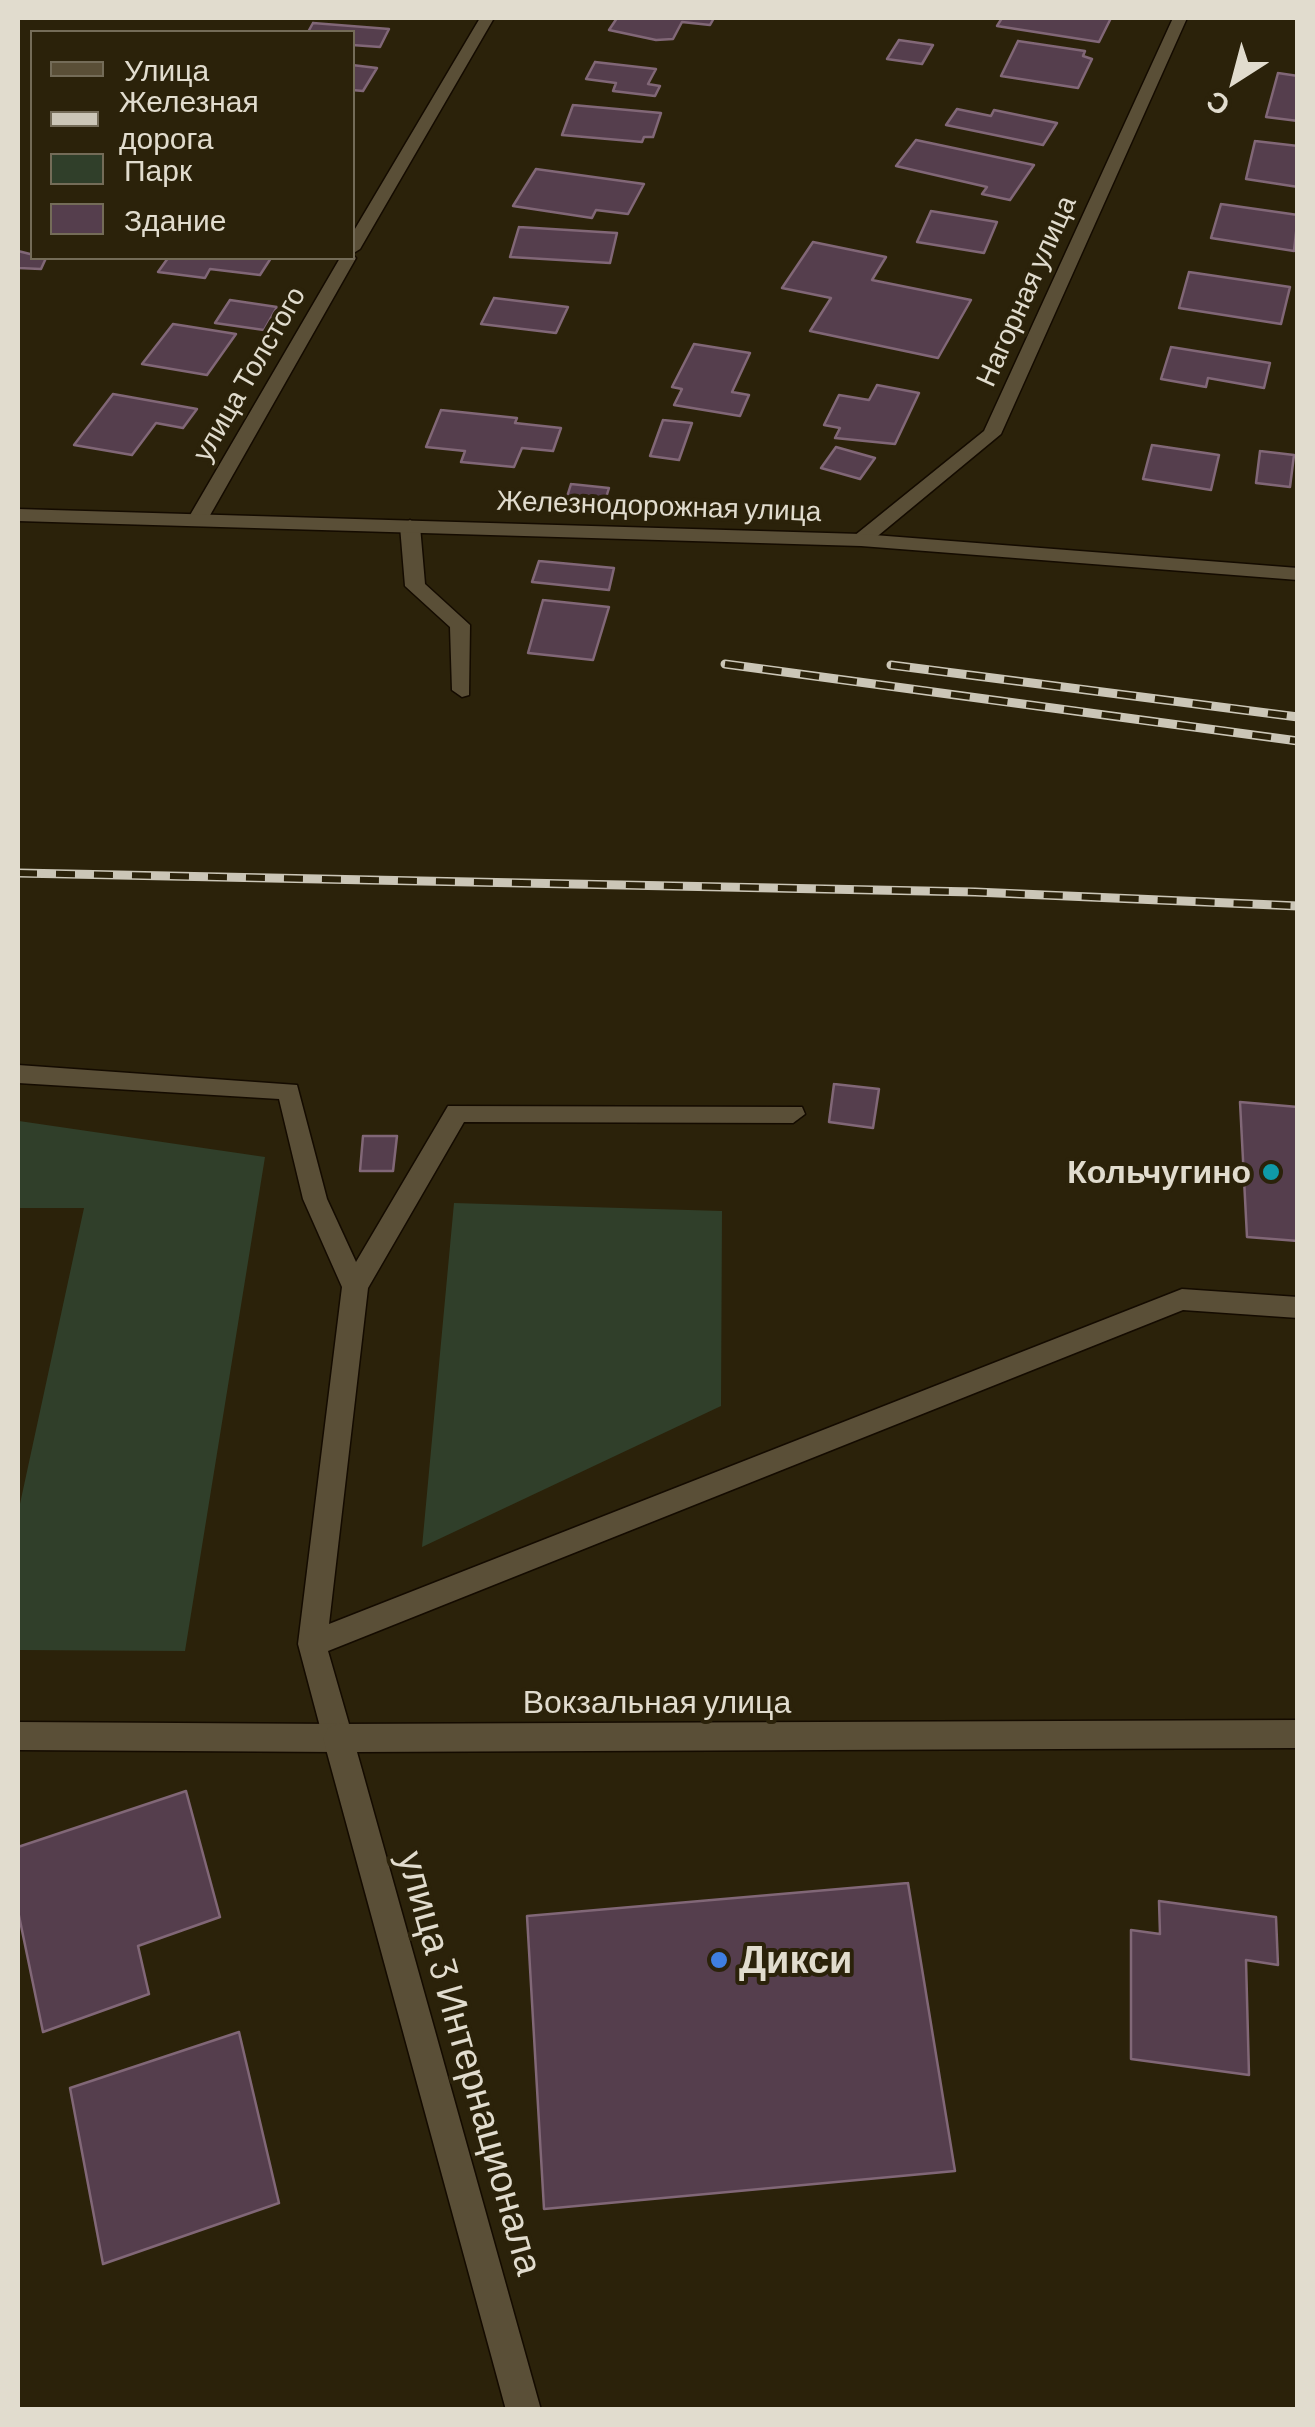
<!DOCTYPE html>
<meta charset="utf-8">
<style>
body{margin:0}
#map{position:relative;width:1315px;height:2427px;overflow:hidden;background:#2b220a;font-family:Barlow,sans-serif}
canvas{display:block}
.frame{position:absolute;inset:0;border:20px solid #e1dcce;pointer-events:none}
.legend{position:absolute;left:30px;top:30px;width:325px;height:230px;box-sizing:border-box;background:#2b220a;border:2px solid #746c58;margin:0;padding:12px 18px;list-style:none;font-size:30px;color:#e1dcce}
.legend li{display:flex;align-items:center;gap:20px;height:50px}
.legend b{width:50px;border:2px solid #746c58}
.north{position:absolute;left:1185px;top:30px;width:100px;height:100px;-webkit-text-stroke:8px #2b220a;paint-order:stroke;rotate:216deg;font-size:28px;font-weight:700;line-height:40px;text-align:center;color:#e1dcce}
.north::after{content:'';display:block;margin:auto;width:35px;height:45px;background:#e1dcce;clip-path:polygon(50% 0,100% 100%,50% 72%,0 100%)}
</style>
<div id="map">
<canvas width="1315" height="2427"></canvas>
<div class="frame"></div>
<ul class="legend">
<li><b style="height:12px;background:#5a4f37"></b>Улица</li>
<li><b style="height:12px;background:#cbc6b7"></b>Железная дорога</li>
<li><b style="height:28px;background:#303f2a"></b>Парк</li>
<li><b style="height:28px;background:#553e4d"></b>Здание</li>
</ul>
<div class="north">С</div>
</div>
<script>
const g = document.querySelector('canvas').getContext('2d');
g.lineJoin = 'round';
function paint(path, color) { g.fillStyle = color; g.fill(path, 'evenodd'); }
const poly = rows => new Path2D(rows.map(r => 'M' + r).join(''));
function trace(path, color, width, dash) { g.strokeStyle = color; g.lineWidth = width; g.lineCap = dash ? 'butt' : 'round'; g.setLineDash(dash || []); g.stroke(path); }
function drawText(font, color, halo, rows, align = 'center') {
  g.font = font + ' Barlow,sans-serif'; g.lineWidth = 8; g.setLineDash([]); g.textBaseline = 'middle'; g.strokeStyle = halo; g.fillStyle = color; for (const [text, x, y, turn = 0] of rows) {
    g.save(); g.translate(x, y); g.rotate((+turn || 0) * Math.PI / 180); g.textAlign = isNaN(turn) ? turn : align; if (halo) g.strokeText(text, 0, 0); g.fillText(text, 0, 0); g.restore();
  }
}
paint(poly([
 [19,1121,265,1157,185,1651,18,1650,18,1513,84,1208,18,1208],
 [454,1203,722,1211,721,1406,422,1547]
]), '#303f2a');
const building = poly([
 [617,18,714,18,710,25,682,22,673,39,656,40,609,30,617,18],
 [1002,18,1111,18,1099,42,997,26,1002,18],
 [313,23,389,29,380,47,352,45,352,32,308,32,313,23],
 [899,40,933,45,922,64,887,59,899,40],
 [1018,41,1085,51,1083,56,1092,59,1078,88,1001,76,1018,41],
 [595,62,656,69,648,84,660,86,655,96,613,91,616,83,586,79,595,62],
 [352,65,377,68,363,91,352,90,352,65],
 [1278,73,1298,76,1298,121,1266,117,1278,73],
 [573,105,661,113,653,137,644,137,642,142,562,135,573,105],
 [957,109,991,116,994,110,1057,123,1043,145,946,125,957,109],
 [916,140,1034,165,1010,200,982,194,987,187,896,166,916,140],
 [1255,141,1298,146,1298,187,1246,179,1255,141],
 [536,169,644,184,628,214,596,210,592,218,513,206,536,169],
 [1221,204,1298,215,1294,251,1211,238,1221,204],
 [931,211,997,222,984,253,917,242,931,211],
 [519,227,617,233,610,263,510,257,519,227],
 [813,242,886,257,872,280,971,300,938,358,810,331,831,298,782,288,813,242],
 [18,251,46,258,41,269,18,268,18,251],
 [168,258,271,258,260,275,210,269,205,278,158,272,168,258],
 [1189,272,1290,287,1281,324,1179,308,1189,272],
 [494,298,568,307,556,333,481,324,494,298],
 [230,300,277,307,264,330,215,323,230,300],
 [173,324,236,334,207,375,142,364,173,324],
 [694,344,750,353,732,392,749,395,740,416,674,405,682,389,672,387,694,344],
 [1171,347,1270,363,1264,388,1208,378,1206,387,1161,379,1171,347],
 [877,385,919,393,895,444,835,438,840,428,824,425,839,395,869,400,877,385],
 [113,394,197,409,183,428,156,423,132,455,74,445,113,394],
 [441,410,517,418,515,423,561,428,553,451,522,448,514,467,461,462,465,451,426,447,441,410],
 [663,420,692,423,679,460,650,456,663,420],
 [1152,445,1219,455,1211,490,1143,479,1152,445],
 [836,447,875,458,860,479,821,468,836,447],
 [1260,451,1294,455,1290,487,1256,483,1260,451],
 [571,484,609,488,604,504,566,500,571,484],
 [539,561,614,568,609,590,532,582,539,561],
 [543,600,609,607,593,660,528,653,543,600],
 [834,1084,879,1089,873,1128,829,1122,834,1084],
 [1240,1102,1298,1107,1298,1241,1247,1237,1240,1102],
 [363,1136,397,1136,393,1171,360,1171,363,1136],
 [186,1791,220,1917,138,1946,149,1994,43,2032,18,1911,18,1847,186,1791],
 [908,1883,955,2171,544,2209,527,1916,908,1883],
 [1159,1901,1276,1917,1278,1965,1246,1960,1249,2075,1131,2059,1131,1930,1160,1934,1159,1901],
 [239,2032,279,2203,103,2264,70,2088,239,2032]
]);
paint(building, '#553e4d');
trace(building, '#816777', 2.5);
const lane = poly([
 [410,520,420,526,425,584,470,625,469,695,462,697,452,690,450,627,405,586,400,526,410,520],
 [18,1065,297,1085,327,1199,356,1262,448,1106,802,1107,805,1114,793,1123,464,1122,368,1288,329,1624,1182,1289,1298,1297,1298,1318,1183,1310,328,1651,353,1738,348,1748,338,1752,328,1748,323,1738,298,1644,342,1287,303,1199,279,1099,18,1083,18,1065]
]);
const street = poly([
 [480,18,494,18,360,249,352,254,352,234,480,18],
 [1173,18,1187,18,1001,434,868,544,854,544,854,536,984,431,1173,18],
 [352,254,356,258,209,517,206,521,192,521,189,517,340,258,352,258,352,254],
 [18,1722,338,1724,348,1728,353,1738,348,1748,338,1752,18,1750,18,1722]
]);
const secondary = poly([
 [18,509,861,534,1298,568,1298,580,861,546,18,521,18,509],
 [1298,1720,1298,1748,357,1752,541,2410,506,2410,323,1738,328,1728,338,1724,1298,1720]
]);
trace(lane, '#140b00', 3);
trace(street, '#140b00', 3);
trace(secondary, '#140b00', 3);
paint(lane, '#5a4f37');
paint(street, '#5a4f37');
paint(secondary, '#5a4f37');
const rail = poly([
 [725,664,1298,741],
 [891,665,1298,717],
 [18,873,975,892,1298,906]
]);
trace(rail, '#cbc6b7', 9);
trace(rail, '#2b220a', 6, [19]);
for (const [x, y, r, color] of [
 [1271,1172,10,"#0f9aa8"],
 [719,1960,10,"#3f7fe0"]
]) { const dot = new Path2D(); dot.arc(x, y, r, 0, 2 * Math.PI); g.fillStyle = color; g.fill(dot); trace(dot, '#2b220a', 4); }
drawText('28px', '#e1dcce', '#2b220a', [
 ["Нагорная улица",1026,291,-66],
 ["улица Толстого",249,374,-60],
 ["Железнодорожная улица",659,506,2]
]);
drawText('bold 32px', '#e1dcce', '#2b220a', [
 ["Кольчугино",1251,1172]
], 'right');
drawText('32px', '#e1dcce', '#2b220a', [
 ["Вокзальная улица",657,1702]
]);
drawText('bold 38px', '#e1dcce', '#2b220a', [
 ["Дикси",739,1960]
], 'left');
drawText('38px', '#e1dcce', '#2b220a', [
 ["улица 3 Интернационала",470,2063,74]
]);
</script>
